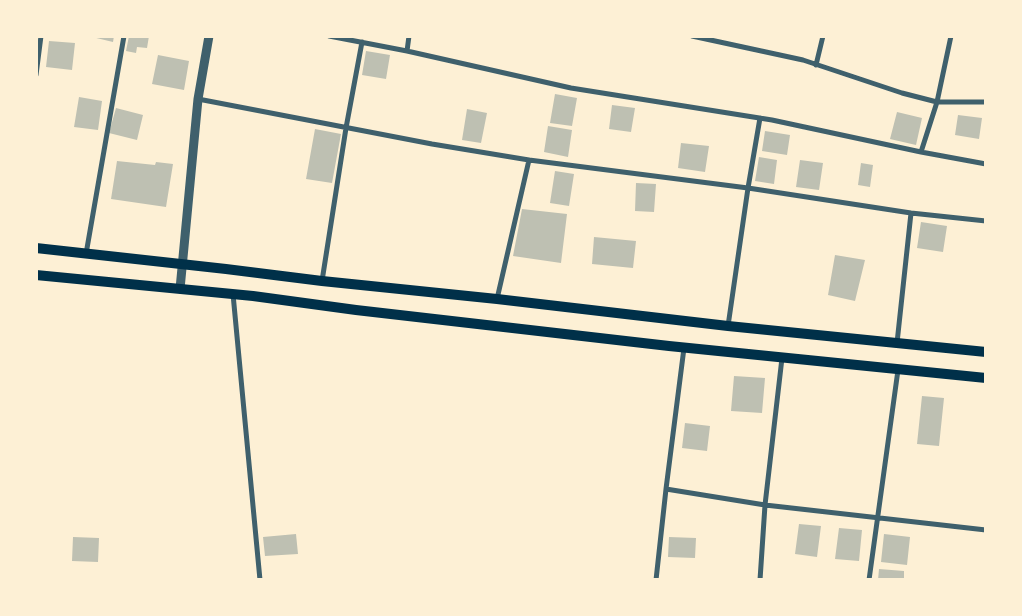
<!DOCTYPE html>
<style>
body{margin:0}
#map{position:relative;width:1022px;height:616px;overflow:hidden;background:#fdf0d5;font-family:Spectral,serif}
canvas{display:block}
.frame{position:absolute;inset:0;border:38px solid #fdf0d5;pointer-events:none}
</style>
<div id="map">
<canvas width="1022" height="616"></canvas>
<div class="frame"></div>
</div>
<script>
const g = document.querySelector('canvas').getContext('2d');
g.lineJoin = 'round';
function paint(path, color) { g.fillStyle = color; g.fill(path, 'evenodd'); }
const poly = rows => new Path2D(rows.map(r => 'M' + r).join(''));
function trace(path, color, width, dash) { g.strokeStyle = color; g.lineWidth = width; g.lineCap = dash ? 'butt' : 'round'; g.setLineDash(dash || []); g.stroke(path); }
paint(poly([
 [88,36,114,36,113,42],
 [129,36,149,36,147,48,137,47,136,53,126,51],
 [49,41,75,43,72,70,46,67],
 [366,51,390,55,386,79,362,75],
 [158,55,189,61,184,90,152,84],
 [555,94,577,98,572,126,550,123],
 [79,97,102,101,98,130,74,127],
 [612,105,635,108,631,132,609,129],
 [116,108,143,115,137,140,109,133],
 [467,109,487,113,481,143,462,140],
 [897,112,922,118,916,145,890,139],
 [958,115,982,118,979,139,955,135],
 [548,126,572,130,568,157,544,152],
 [315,129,341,134,332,183,306,179],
 [765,131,790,135,787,155,762,151],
 [681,143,709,146,705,172,678,168],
 [759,157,777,160,774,184,755,181],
 [800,160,823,163,819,190,796,187],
 [117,161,155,165,156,162,173,164,166,207,111,199],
 [861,163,873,165,870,187,858,185],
 [555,171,574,174,569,206,550,203],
 [636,183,656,184,654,212,635,211],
 [522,209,567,214,561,263,513,256],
 [921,222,947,226,943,252,917,248],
 [594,237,636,241,633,268,592,264],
 [835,255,865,260,855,301,828,295],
 [734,376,765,378,762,413,731,411],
 [922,396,944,398,939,446,917,444],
 [685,423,710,426,707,451,682,448],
 [799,524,821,526,817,557,795,554],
 [839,528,862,530,859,561,835,559],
 [296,534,298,554,265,556,263,537],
 [884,534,910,537,907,565,881,562],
 [73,537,99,538,98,562,72,561],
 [669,537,696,538,695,558,668,557],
 [879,569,904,571,904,580,878,580]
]), '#bec0b2');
trace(poly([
 [329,36,407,51,571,88,772,120,921,152,986,164],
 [692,36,803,60,902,93,937,102,986,102],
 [407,51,409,36],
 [816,65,823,36],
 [36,75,41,36],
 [198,99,432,144,529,160,748,188,911,213,986,221],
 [921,152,937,102,951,36],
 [86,254,124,36],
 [322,281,346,128,362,42],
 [233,294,260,580],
 [497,299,529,160],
 [728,326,748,188,760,118],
 [897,343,911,213],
 [666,489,765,505,986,530],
 [656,580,666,489,684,348],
 [760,580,765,505,782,358],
 [869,580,898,370]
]), '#3f606c', 5);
trace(poly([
 [180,289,198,99,209,36]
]), '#3f606c', 9);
trace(poly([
 [36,248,226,269,322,281,497,299,728,326,986,352],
 [36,275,253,296,356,310,669,346,986,378]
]), '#003049', 10);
</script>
